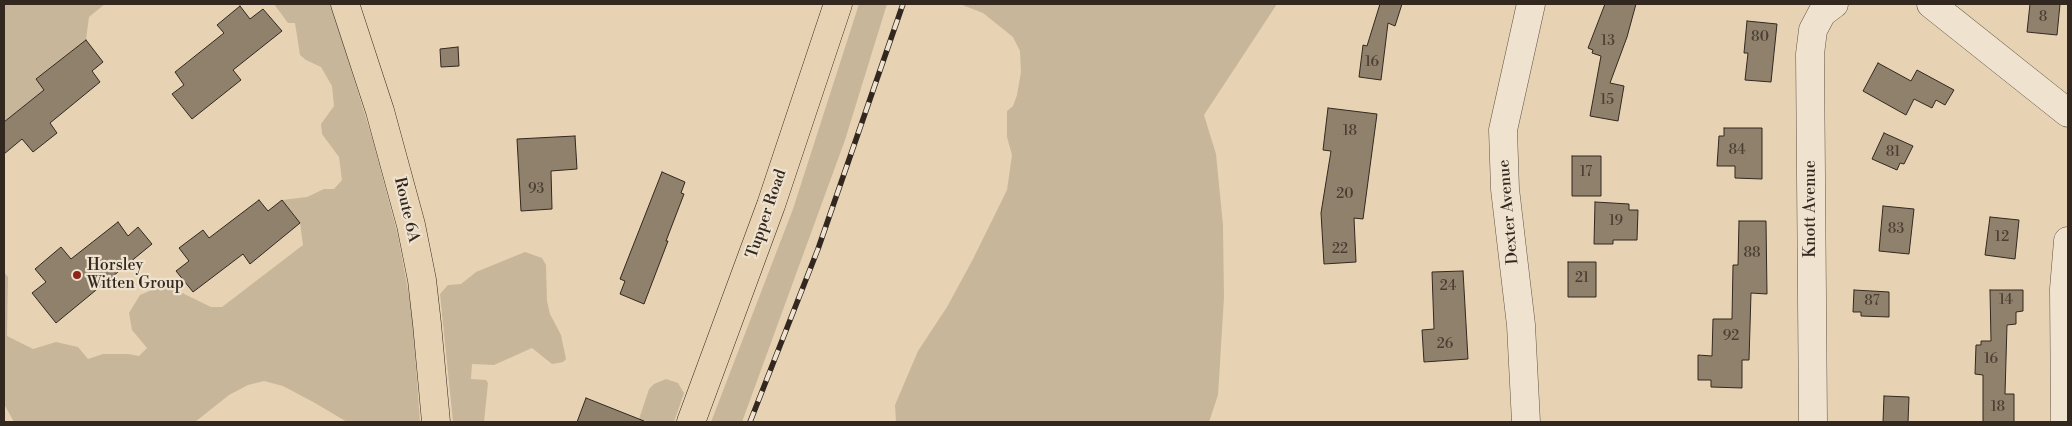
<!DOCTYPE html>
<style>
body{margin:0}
#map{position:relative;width:2072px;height:426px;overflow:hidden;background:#e7d3b3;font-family:"Libre Bodoni",serif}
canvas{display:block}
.frame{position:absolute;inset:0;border:5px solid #322820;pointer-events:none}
</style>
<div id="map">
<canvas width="2072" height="426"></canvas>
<div class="frame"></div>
</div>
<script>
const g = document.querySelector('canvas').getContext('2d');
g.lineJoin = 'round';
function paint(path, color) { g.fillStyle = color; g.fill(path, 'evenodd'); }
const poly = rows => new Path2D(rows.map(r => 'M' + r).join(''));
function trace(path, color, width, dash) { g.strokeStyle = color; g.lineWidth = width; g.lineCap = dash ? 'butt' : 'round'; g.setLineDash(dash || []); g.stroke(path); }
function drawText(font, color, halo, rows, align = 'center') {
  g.font = font + ' "Libre Bodoni",serif'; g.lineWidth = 4.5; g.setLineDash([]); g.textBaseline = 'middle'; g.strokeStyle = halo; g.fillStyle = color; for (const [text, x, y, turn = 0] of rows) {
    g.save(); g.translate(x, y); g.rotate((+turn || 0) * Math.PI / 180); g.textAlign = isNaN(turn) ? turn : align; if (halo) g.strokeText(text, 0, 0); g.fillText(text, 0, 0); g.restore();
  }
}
paint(poly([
 [4,4,105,4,89,17,86,40,36,79,44,90,4,122],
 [274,4,331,4,373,141,398,236,412,312,420,422,347,422,315,403,283,386,264,381,248,385,229,395,195,422,14,422,4,404,4,272,8,277,7,336,33,349,56,342,78,347,88,359,103,354,128,354,139,356,147,348,132,330,129,313,140,295,159,287,176,290,211,307,222,307,303,245,300,223,282,200,307,197,324,189,334,189,342,180,339,157,322,134,321,124,334,106,332,86,321,67,306,60,300,55,295,23,288,23],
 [859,4,887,4,845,140,742,422,711,422,793,209],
 [960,4,1277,4,1204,115,1216,154,1223,225,1224,297,1218,395,1209,422,896,422,895,405,918,351,947,307,973,259,1007,190,1012,155,1007,137,1007,111,1013,106,1017,95,1021,72,1020,51,1013,37,983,13],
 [525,252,542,258,546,265,547,301,550,314,561,335,566,359,563,362,552,364,532,348,494,365,472,364,471,379,486,380,488,383,484,422,453,422,440,294,448,285,461,284,476,272],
 [666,379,678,383,684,393,674,422,638,422,649,389,654,384]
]), '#c8b69a');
const building = poly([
 [1380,4,1402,4,1395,26,1388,23,1381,80,1359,77,1363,45,1367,46,1380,4],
 [1605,4,1636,4,1627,37,1610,83,1624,86,1618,121,1590,116,1601,56,1592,53,1593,50,1588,48,1605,4],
 [2030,4,2060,4,2057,35,2027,32,2030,4],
 [240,6,250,19,263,9,282,31,233,70,241,80,192,119,172,94,184,85,175,72,224,33,217,25,240,6],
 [1747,21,1777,24,1771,82,1745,80,1748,53,1744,53,1747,21],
 [86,40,103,62,92,71,100,82,50,123,57,133,33,152,22,139,4,154,4,122,44,90,36,79,86,40],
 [458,47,459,66,441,67,440,49,458,47],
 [1878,63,1911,81,1917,70,1954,90,1945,105,1936,100,1932,108,1914,99,1906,115,1863,91,1878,63],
 [1328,108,1377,114,1363,219,1354,218,1356,262,1324,264,1321,213,1331,151,1323,150,1328,108],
 [1724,128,1762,128,1762,179,1735,178,1735,166,1717,166,1719,136,1724,136,1724,128],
 [1884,133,1913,146,1904,164,1900,163,1897,170,1872,159,1884,133],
 [575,136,577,169,551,171,552,209,521,211,517,139,575,136],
 [1572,156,1601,156,1601,196,1572,196,1572,156],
 [662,172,685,182,681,193,684,194,666,241,668,241,644,304,620,294,625,281,620,279,662,172],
 [259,200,268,211,282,200,300,223,250,264,243,254,193,292,176,271,189,261,179,248,203,230,209,238,259,200],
 [1595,202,1629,204,1629,210,1638,210,1637,240,1613,240,1613,244,1594,244,1595,202],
 [1883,206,1914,209,1909,254,1879,251,1883,206],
 [1990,217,2019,220,2015,259,1985,255,1990,217],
 [1739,221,1766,221,1767,294,1751,293,1749,360,1742,360,1742,388,1711,387,1711,380,1698,380,1698,355,1712,356,1713,319,1732,319,1733,265,1738,265,1739,221],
 [118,222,128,236,138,227,152,244,56,323,32,293,46,282,35,269,61,247,71,259,118,222],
 [1568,262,1596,262,1596,297,1568,297,1568,262],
 [1463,271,1468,359,1424,362,1422,330,1434,329,1432,272,1463,271],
 [1854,290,1889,292,1889,317,1861,316,1861,312,1853,312,1854,290],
 [1990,290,2023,290,2023,311,2016,312,2016,324,2007,325,2005,394,2014,394,2014,422,1983,422,1983,375,1975,374,1976,345,1981,345,1981,341,1991,341,1990,290],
 [1884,396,1909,397,1908,422,1883,422,1884,396],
 [586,398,644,421,644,422,577,422,586,398]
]);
paint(building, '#90816c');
trace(building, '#322820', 1);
const minor = poly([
 [1931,4,2068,113],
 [1526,422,1521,325,1505,189,1503,130,1531,4],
 [1813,422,1810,54,1813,30,1822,13,1834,4],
 [2065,422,2064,289,2068,241]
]);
const major = poly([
 [345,4,380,111,411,225,422,280,427,324,436,422],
 [691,422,771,205,838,4]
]);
trace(minor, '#5f5345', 29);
trace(major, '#322820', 29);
trace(minor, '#efe2ce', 28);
trace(major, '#e7d3b3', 28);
const rail = poly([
 [750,422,818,249,903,4]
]);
trace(rail, '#322820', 5.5);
trace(rail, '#efe2ce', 4, [11]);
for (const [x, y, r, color] of [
 [77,275,5,"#8f2418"]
]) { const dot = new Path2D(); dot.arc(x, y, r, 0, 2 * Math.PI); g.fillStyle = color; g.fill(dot); trace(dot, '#efe2ce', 2); }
drawText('14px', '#4a3e33', null, [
 ["8",2043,18],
 ["80",1760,38],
 ["13",1608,42],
 ["16",1372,63],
 ["15",1607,101],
 ["18",1350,132],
 ["84",1737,151],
 ["81",1893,153],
 ["17",1586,173],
 ["93",536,190],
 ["20",1345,195],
 ["19",1616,222],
 ["83",1896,230],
 ["12",2002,238],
 ["22",1340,250],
 ["88",1752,254],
 ["21",1582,279],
 ["24",1448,287],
 ["14",2006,301],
 ["87",1872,302],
 ["92",1731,337],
 ["26",1445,345],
 ["16",1991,360],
 ["18",1998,408]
]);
drawText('16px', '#322820', '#efe2ce', [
 ["Knott Avenue",1811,209,-90],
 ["Route 6A",406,210,77],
 ["Dexter Avenue",1509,212,-95],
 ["Tupper Road",767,214,-71]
]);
drawText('16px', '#322820', '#efe2ce', [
 ["Horsley",87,266],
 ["Witten Group",87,284]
], 'left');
</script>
